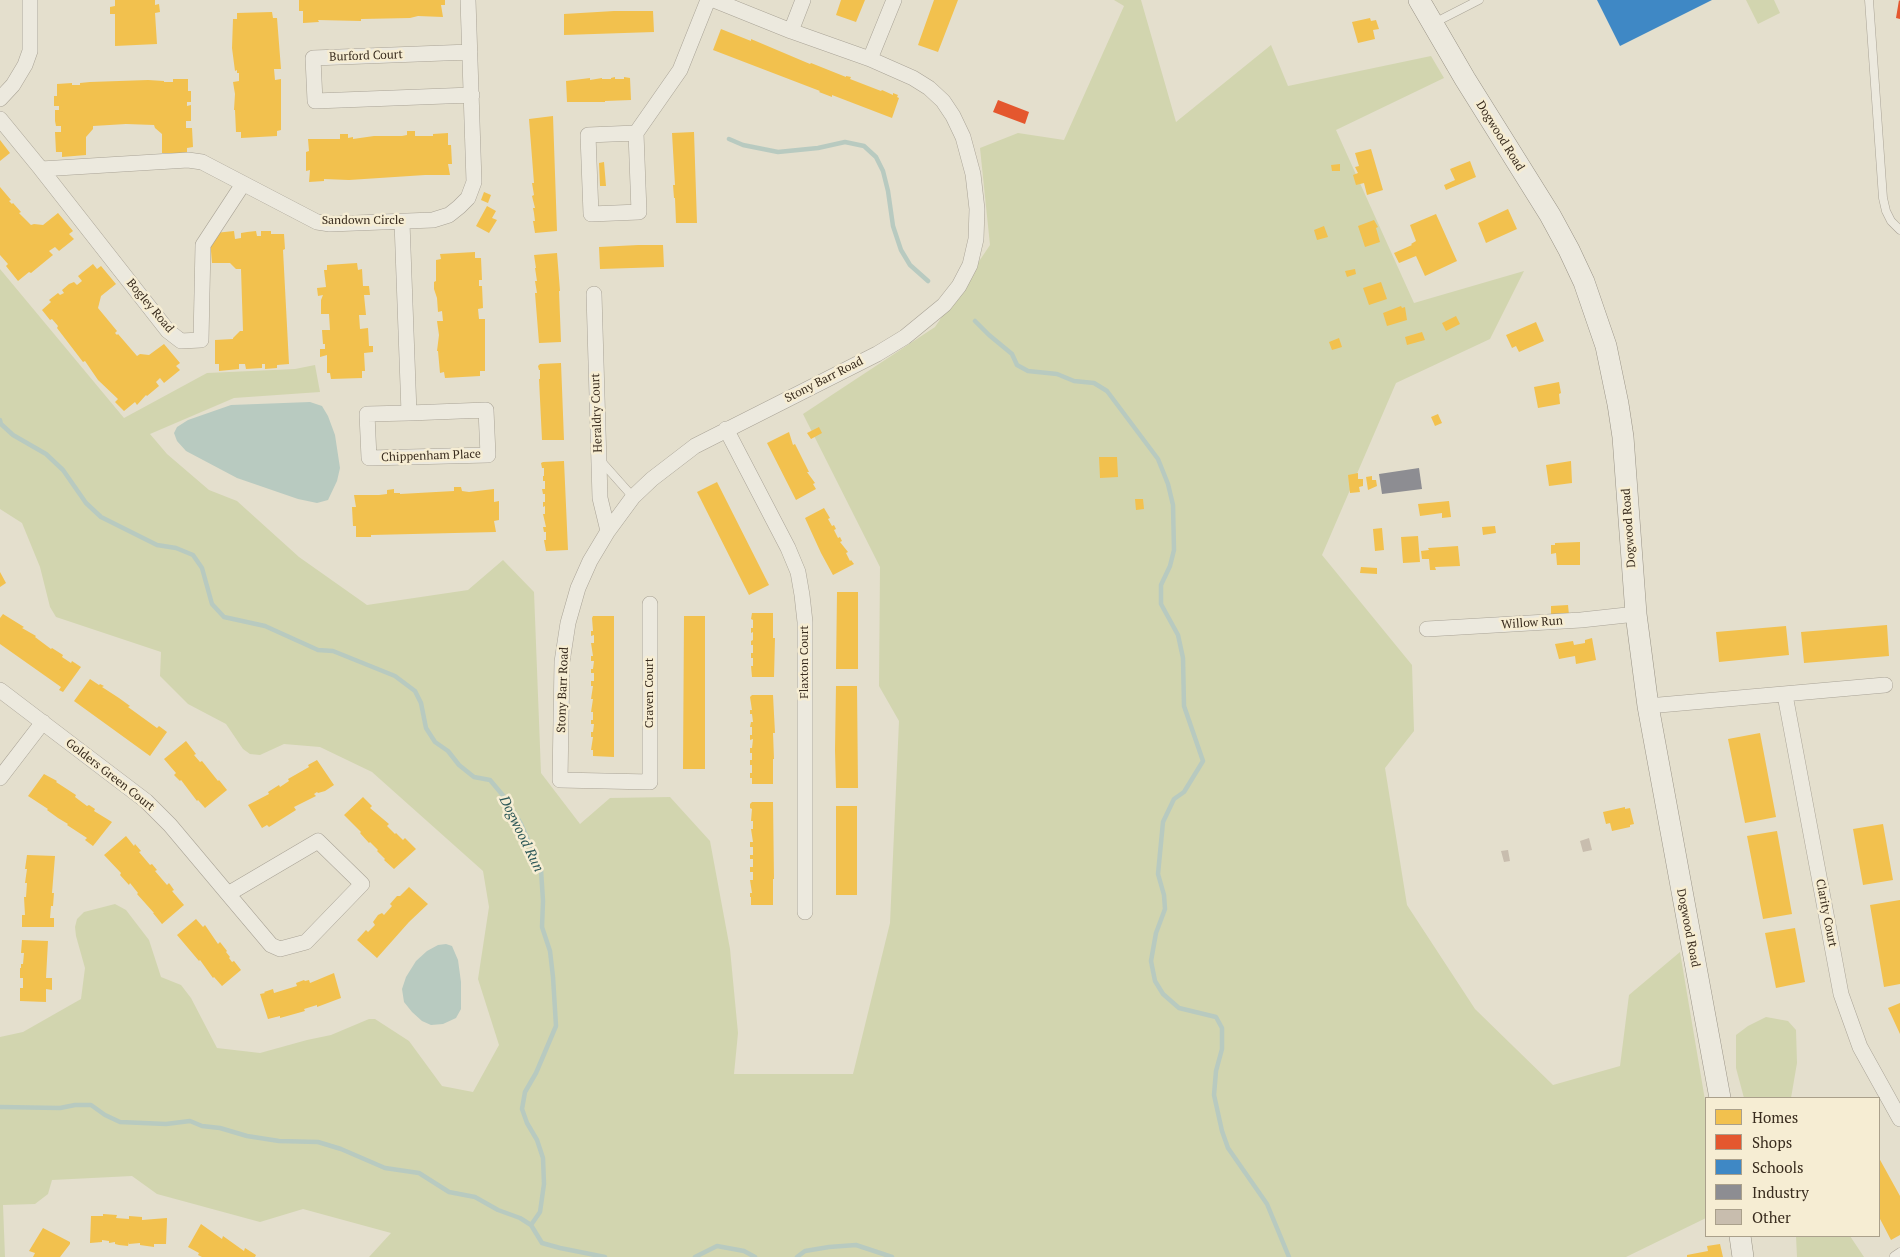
<!DOCTYPE html>
<style>
body{margin:0}
#map{position:relative;width:1900px;height:1257px;overflow:hidden;background:#e4dfcd;font-family:"PT Serif",serif}
canvas{display:block}
.legend{position:absolute;left:1705px;top:1097px;width:175px;height:140px;box-sizing:border-box;background:#f6edd3;border:1px solid #aaa08b;margin:0;padding:6px 9px;list-style:none;font-size:15px;color:#392c1e}
.legend li{display:flex;align-items:center;gap:10px;height:25px}
.legend b{width:25px;border:1px solid #aaa08b}
</style>
<div id="map">
<canvas width="1900" height="1257"></canvas>
<ul class="legend">
<li><b style="height:14px;background:#f2c14e"></b>Homes</li>
<li><b style="height:14px;background:#e4572e"></b>Shops</li>
<li><b style="height:14px;background:#3f88c5"></b>Schools</li>
<li><b style="height:14px;background:#8d8d92"></b>Industry</li>
<li><b style="height:14px;background:#c8bdae"></b>Other</li>
</ul>
</div>
<script>
const g = document.querySelector('canvas').getContext('2d');
g.lineJoin = 'round';
function paint(path, color) { g.fillStyle = color; g.fill(path, 'evenodd'); }
const poly = rows => new Path2D(rows.map(r => 'M' + r).join(''));
function trace(path, color, width, dash) { g.strokeStyle = color; g.lineWidth = width; g.lineCap = dash ? 'butt' : 'round'; g.setLineDash(dash || []); g.stroke(path); }
function drawText(font, color, halo, rows, align = 'center') {
  g.font = font + ' "PT Serif",serif'; g.lineWidth = 5; g.setLineDash([]); g.textBaseline = 'middle'; g.strokeStyle = halo; g.fillStyle = color; for (const [text, x, y, turn = 0] of rows) {
    g.save(); g.translate(x, y); g.rotate((+turn || 0) * Math.PI / 180); g.textAlign = isNaN(turn) ? turn : align; if (halo) g.strokeText(text, 0, 0); g.fillText(text, 0, 0); g.restore();
  }
}
paint(poly([
 [1114,0,1141,0,1176,122,1271,45,1288,86,1431,56,1444,78,1336,130,1414,303,1524,271,1490,339,1396,383,1322,555,1412,665,1414,731,1385,768,1407,905,1475,1009,1553,1085,1620,1066,1629,995,1680,952,1706,1106,1706,1218,1626,1257,369,1257,391,1233,303,1209,260,1222,157,1194,132,1176,52,1180,48,1194,35,1204,3,1205,5,1257,0,1257,0,1037,23,1032,81,999,85,968,76,936,75,927,77,919,84,912,115,904,126,910,149,940,161,977,181,985,191,998,217,1048,260,1053,307,1040,331,1035,369,1019,375,1019,409,1041,442,1086,473,1092,499,1045,478,979,489,907,483,871,372,772,320,747,284,744,260,755,250,754,243,749,226,724,188,704,160,676,161,652,56,617,50,607,40,567,22,523,0,509,0,269,124,418,207,373,295,369,315,365,320,392,234,398,150,434,167,454,209,490,237,501,299,557,367,605,468,590,503,560,534,592,541,773,580,824,610,798,670,797,710,841,730,949,738,1033,734,1074,853,1074,890,923,899,721,879,686,880,567,803,414,935,327,990,245,980,148,1018,133,1064,140,1124,6],
 [1746,0,1774,0,1780,13,1758,24],
 [1766,1017,1788,1021,1796,1030,1797,1063,1791,1098,1744,1098,1736,1068,1736,1035,1748,1026],
 [1796,1236,1850,1236,1864,1257,1797,1257]
]), '#d2d5af');
paint(poly([
 [310,402,322,406,328,416,335,435,340,468,337,481,328,500,317,503,298,499,237,478,186,451,177,441,174,433,177,427,188,420,231,405],
 [446,944,452,946,458,960,461,982,461,1009,456,1018,443,1024,431,1025,422,1021,412,1012,404,1002,402,989,406,977,416,961,427,951,438,945]
]), '#b8cac0');
paint(poly([
 [115,0,155,0,155,5,159,4,160,12,155,13,157,44,115,46,115,14,110,14,110,7,115,6],
 [299,0,445,0,445,5,441,5,443,17,418,16,410,18,361,19,361,21,318,20,319,22,303,23,303,11,299,11],
 [841,0,865,0,856,22,836,15],
 [934,0,958,0,938,52,918,45],
 [614,11,653,11,654,32,564,35,564,14],
 [272,12,273,18,277,18,281,69,274,69,275,80,281,79,281,130,277,131,277,136,241,138,241,132,236,132,235,110,234,110,235,94,233,82,239,81,239,73,237,73,237,70,235,71,232,48,233,19,237,19,237,13],
 [1370,18,1371,21,1376,20,1379,29,1373,30,1375,39,1358,43,1352,22],
 [721,29,751,41,751,39,810,64,811,63,846,77,846,76,851,77,850,79,881,91,882,90,893,95,893,93,898,95,897,97,899,98,892,118,832,95,832,97,819,92,820,91,713,50],
 [615,77,615,79,624,79,624,77,630,78,631,100,605,101,605,102,567,102,566,81,590,78,590,80,602,78,602,79,611,79,611,78],
 [173,79,188,79,188,91,191,91,191,102,187,102,187,106,191,105,191,121,186,121,186,128,192,128,193,147,187,148,187,153,162,153,162,134,155,128,154,125,126,124,93,126,93,129,86,137,86,155,62,157,62,152,56,152,55,132,61,132,61,126,56,126,55,121,55,110,59,110,59,106,54,106,54,96,57,96,57,84,72,83,72,85,80,85,80,83,90,82,148,80,164,81,164,82,173,82],
 [553,116,557,231,535,233,533,221,535,221,534,213,533,208,535,208,532,196,534,195,532,183,534,183,529,119],
 [407,131,415,131,415,136,433,136,433,134,448,133,448,145,451,145,452,164,448,164,450,175,425,175,349,180,324,179,324,181,309,182,310,170,306,171,306,152,309,151,308,139,340,139,340,134,348,134,348,138,353,137,353,139,374,136,402,136,407,135],
 [694,132,697,223,676,223,675,198,674,198,673,185,675,185,672,133],
 [0,140,10,153,0,161],
 [1371,149,1383,190,1367,195,1364,183,1356,185,1353,175,1358,173,1355,167,1359,166,1355,153],
 [1470,161,1476,177,1446,190,1444,185,1455,180,1450,169],
 [604,162,606,186,600,186,599,163],
 [1340,164,1340,171,1332,171,1331,165],
 [0,187,11,200,9,201,12,204,13,203,21,212,19,213,31,225,34,224,43,225,58,213,73,231,69,234,74,239,59,251,55,247,49,251,53,255,31,273,29,272,18,281,6,266,8,264,0,255],
 [484,192,491,195,488,203,481,200],
 [487,206,496,211,492,218,497,220,489,233,476,226],
 [1508,209,1517,229,1486,243,1478,223],
 [1436,214,1457,261,1425,276,1416,256,1399,263,1394,253,1412,245,1411,244,1416,241,1410,225],
 [1374,220,1378,227,1376,228,1380,242,1365,247,1358,226],
 [1324,226,1328,237,1317,240,1314,230],
 [234,231,235,239,241,238,241,233,247,232,256,231,257,236,261,236,261,231,271,231,271,234,284,234,285,249,283,250,289,364,277,365,277,368,265,369,265,364,262,364,262,368,246,369,245,364,239,364,239,369,219,371,219,364,215,364,215,340,233,339,233,338,240,331,243,331,241,269,236,269,230,263,212,263,210,239,215,233],
 [638,245,663,245,664,267,600,269,599,247],
 [475,252,475,258,481,258,482,280,479,280,479,286,482,286,483,308,478,309,479,319,485,319,485,371,480,371,480,376,445,378,444,372,440,373,438,351,437,351,439,335,437,321,443,321,442,311,438,312,437,298,434,289,434,282,436,281,436,260,441,259,440,254],
 [557,253,560,291,559,291,561,342,539,343,535,293,537,293,535,281,537,281,535,268,536,268,534,255],
 [357,263,358,270,362,269,363,286,369,286,370,295,364,295,366,315,359,315,360,329,368,328,369,346,373,346,373,352,364,353,365,371,362,371,362,378,331,379,330,373,327,373,327,355,320,357,320,349,325,349,325,344,323,344,322,330,330,330,329,314,321,314,321,300,323,295,318,296,317,288,326,287,324,270,327,270,327,265],
 [93,264,97,269,101,266,116,284,101,296,98,308,117,331,115,333,117,335,118,334,137,356,140,354,149,355,164,344,180,363,176,366,180,370,164,383,160,378,156,382,159,386,147,396,146,395,137,405,135,402,124,411,115,402,118,399,98,380,85,361,83,362,57,328,58,326,52,319,50,320,42,310,51,302,49,300,58,293,60,295,64,293,62,290,69,284,74,282,77,285,82,281,78,276],
 [1355,269,1356,274,1347,277,1345,271],
 [1381,282,1387,299,1369,305,1363,288],
 [1401,306,1402,308,1405,307,1407,320,1387,326,1383,313],
 [1456,316,1460,324,1446,331,1442,323],
 [1536,322,1544,341,1519,352,1516,346,1512,348,1506,335],
 [1422,332,1425,340,1407,345,1405,337],
 [1339,338,1342,347,1332,350,1329,342],
 [561,363,564,440,542,440,539,379,540,379,540,370,539,370,538,366,540,364],
 [1559,382,1561,393,1559,394,1560,404,1538,408,1534,387],
 [1438,414,1442,423,1435,426,1431,417],
 [819,427,822,433,811,439,807,433],
 [789,432,793,445,795,444,809,472,807,472,815,483,813,484,816,489,796,500,767,443],
 [1099,457,1117,457,1118,477,1100,478],
 [564,461,568,550,546,551,544,540,546,540,546,532,544,532,543,527,546,527,543,514,545,514,545,506,543,507,543,502,545,502,545,494,543,494,542,489,545,489,545,481,543,481,543,476,544,476,544,468,542,468,541,463,543,462],
 [1571,461,1572,483,1549,486,1546,465],
 [1358,473,1358,479,1363,479,1363,486,1359,487,1360,492,1350,493,1348,475],
 [1372,476,1372,480,1376,480,1377,486,1368,490,1366,477],
 [717,482,769,585,749,595,697,492],
 [454,487,461,487,462,491,469,492,494,489,494,502,499,501,499,520,494,521,496,532,371,535,371,537,356,537,356,526,353,526,352,507,356,507,354,495,379,495,387,494,387,490,394,489,394,493,400,493,400,494,454,491],
 [1135,499,1143,499,1144,509,1136,510],
 [1449,501,1451,517,1442,518,1442,513,1420,516,1418,504],
 [824,508,830,518,828,519,832,526,834,525,836,529,834,530,838,538,840,537,842,541,840,542,848,552,846,553,850,561,851,560,854,564,833,575,821,553,805,518],
 [1495,526,1496,533,1483,535,1482,527],
 [1382,528,1384,550,1375,551,1373,529],
 [1418,536,1420,562,1403,563,1401,537],
 [1580,542,1580,565,1557,565,1556,553,1551,554,1551,545,1555,545,1555,543],
 [1458,546,1460,566,1435,567,1436,570,1430,570,1429,559,1422,559,1421,551,1429,550,1428,548],
 [1361,567,1377,568,1377,574,1360,573],
 [0,572,6,583,0,587],
 [837,592,858,592,858,669,836,669],
 [1568,605,1569,615,1551,616,1551,606],
 [752,613,773,613,773,638,775,638,774,677,752,677,751,666,753,666,753,658,751,658,751,653,753,653,753,645,751,645,751,641,753,640,753,632,751,633,751,628,753,628,753,620,751,619],
 [3,614,24,627,22,628,36,636,35,637,51,649,52,648,63,655,62,657,71,663,72,661,81,667,63,692,59,690,61,687,0,644,0,618],
 [593,616,614,616,614,757,593,756,593,750,591,750,593,737,591,737,591,732,593,732,594,724,591,724,591,720,593,720,593,712,591,712,593,699,591,699,593,686,591,686,591,681,594,681,594,673,591,673,591,669,593,669,594,661,591,661,591,656,593,656,591,643,594,643,594,635,591,636,591,631,593,631,592,618],
 [684,616,705,616,705,769,683,769],
 [1887,625,1889,656,1804,663,1801,632],
 [1786,626,1789,655,1719,662,1716,632],
 [1592,638,1596,660,1576,664,1575,656,1559,659,1555,644,1573,641,1574,645,1585,643,1585,640],
 [90,679,99,685,100,684,104,686,102,687,119,698,130,706,128,707,157,728,159,726,167,732,150,756,74,701],
 [836,686,857,686,858,788,836,788,835,750],
 [752,695,773,695,775,733,773,733,774,759,773,759,773,784,752,784,752,778,750,778,750,773,752,773,752,765,750,765,750,760,752,760,752,753,750,753,750,748,752,748,753,739,750,740,750,735,752,735,752,727,750,727,751,722,753,722,752,714,750,714,750,710,752,710,750,697],
 [1760,733,1776,817,1745,823,1728,739],
 [186,741,196,754,194,755,200,762,202,761,218,781,219,780,227,790,205,808,198,800,197,801,181,780,180,781,174,775,176,773,164,759],
 [317,760,334,785,325,791,318,793,317,792,314,794,316,796,294,807,296,810,269,827,267,825,262,828,248,805,269,794,268,792,279,785,280,787,289,781,288,779,309,767,308,765],
 [44,774,57,781,56,782,76,795,75,797,87,806,89,805,95,809,94,811,112,822,93,846,85,840,87,838,67,825,68,824,58,818,47,810,48,809,28,796],
 [363,797,372,806,370,808,389,824,387,826,395,834,396,833,403,840,405,838,416,849,394,869,384,860,385,859,377,851,378,850,370,842,369,843,360,833,361,832,344,815],
 [752,802,773,802,774,879,773,879,773,905,751,905,751,897,750,897,750,893,752,893,750,880,753,880,753,872,750,872,750,867,753,867,753,859,750,859,750,855,753,855,753,847,750,847,750,842,753,842,751,829,753,829,753,821,751,821,752,809,750,808,750,804],
 [836,806,857,806,857,895,836,895],
 [1625,807,1625,809,1630,808,1634,824,1630,825,1630,827,1612,831,1610,823,1606,824,1603,812],
 [1883,824,1893,880,1863,885,1853,829],
 [1777,831,1792,914,1763,919,1747,836],
 [126,836,134,846,135,844,141,851,139,852,150,865,152,864,157,870,155,871,167,885,169,883,174,890,172,891,184,905,162,924,153,913,154,913,137,894,138,893,130,883,129,885,120,875,121,873,104,855],
 [27,855,55,856,52,893,54,893,53,906,51,906,50,918,54,918,54,927,22,927,22,915,25,915,24,897,26,897,27,883,25,883,27,869,25,869],
 [409,887,428,904,409,922,377,958,357,940,366,930,368,932,375,925,373,922,378,915,382,913,384,915,392,906,390,904,397,896,400,896],
 [1900,900,1900,984,1884,987,1870,905],
 [196,919,203,927,205,925,218,944,220,942,227,951,226,952,230,957,229,958,232,962,234,961,241,970,222,986,214,977,213,978,200,960,199,961,177,935],
 [1795,928,1805,982,1776,988,1765,933],
 [22,940,48,941,46,978,52,978,52,990,46,989,46,1002,20,1001,20,988,23,988,23,978,20,978,20,968,21,968,21,964,23,964,24,953,21,953],
 [334,973,341,998,317,1007,317,1005,304,1009,305,1011,280,1018,280,1016,268,1019,260,994,265,993,264,992,273,989,274,993,297,986,296,983,304,980,305,981,309,980,310,983],
 [1900,1003,1900,1034,1888,1008],
 [1879,1158,1900,1196,1900,1235,1891,1240,1879,1217],
 [103,1214,117,1215,116,1218,129,1219,129,1216,142,1217,142,1220,167,1218,166,1244,154,1244,154,1247,140,1245,140,1243,129,1244,129,1242,128,1246,119,1245,115,1244,115,1242,109,1243,109,1241,102,1240,102,1242,90,1243,91,1216,103,1216],
 [201,1224,222,1239,223,1236,244,1251,245,1248,256,1255,255,1257,202,1257,198,1255,199,1253,188,1247],
 [43,1228,70,1242,70,1244,60,1257,33,1257,35,1253,29,1251],
 [1720,1244,1723,1257,1687,1257,1687,1255,1708,1251,1707,1246]
]), '#f2c14e');
paint(poly([
 [1899,0,1900,1,1900,19,1896,18],
 [998,100,1029,112,1025,124,993,112]
]), '#e4572e');
paint(poly([
 [1597,0,1712,0,1620,46]
]), '#3f88c5');
paint(poly([
 [1419,468,1422,489,1382,494,1379,474]
]), '#8d8d92');
trace(poly([
 [729,139,743,145,778,152,818,148,845,142,864,146,876,157,883,171,888,191,893,226,901,250,910,265,928,281],
 [975,321,989,335,1012,354,1017,365,1028,371,1057,374,1074,381,1094,383,1107,391,1158,459,1168,484,1173,505,1174,550,1170,566,1161,585,1161,604,1178,635,1183,658,1184,706,1203,761,1184,792,1174,799,1163,822,1158,874,1164,895,1165,909,1156,933,1151,961,1155,981,1163,994,1179,1008,1216,1017,1222,1028,1222,1049,1216,1071,1214,1095,1222,1131,1228,1148,1267,1204,1289,1257],
 [0,420,1,424,13,435,46,454,63,470,86,503,101,517,157,545,176,548,193,555,202,568,212,604,224,617,265,626,318,650,333,651,395,676,415,691,421,703,426,728,435,742,448,751,459,765,474,777,490,780,506,799,521,824,541,870,543,901,542,927,550,951,553,977,556,1026,536,1073,525,1092,522,1109,527,1123,537,1140,543,1158,544,1184,540,1212,531,1225,542,1243,560,1248,605,1257],
 [0,1107,60,1108,75,1105,91,1105,105,1115,120,1122,166,1124,190,1121,202,1126,220,1128,247,1136,279,1141,318,1142,341,1149,385,1168,419,1173,449,1192,475,1197,498,1210,520,1218,531,1225],
 [695,1257,717,1246,744,1251,755,1257],
 [797,1257,805,1251,829,1247,856,1245,892,1257]
]), '#b8cac0', 4.5);
paint(poly([
 [1589,838,1592,850,1583,852,1580,841],
 [1508,850,1510,861,1504,862,1501,851]
]), '#c8bdae');
const lane = poly([
 [1869,0,1883,198,1886,211,1891,221,1900,230],
 [1434,23,1479,0],
 [600,460,633,497],
 [1894,1256,1900,1252]
]);
const street = poly([
 [791,31,803,0],
 [470,52,313,58,315,101,472,95],
 [870,59,894,0],
 [0,99,13,85,25,65,30,51,30,0],
 [0,119,41,169,188,160,202,162,317,222,330,224,433,220,449,215,459,207,468,198,474,182,468,0],
 [636,133,588,135,591,214,639,212,636,133,680,70,708,0],
 [41,169,168,331,181,341,201,340,203,245,243,184],
 [402,222,409,413,367,414,369,458,488,455,486,410,409,413],
 [594,294,600,498,608,531],
 [726,429,788,548,798,572,802,595,805,622,805,912],
 [650,604,650,782,560,780,562,662,568,623,578,588,590,561,608,531,633,497,652,479,695,446,877,354,905,337,944,305,959,286,970,265,976,239,977,209,973,174,963,137,953,116,943,101,929,88,913,78,870,59,791,31,714,0],
 [1427,629,1581,620,1636,614],
 [0,690,146,801,170,825,228,894,271,945,280,949,306,942,362,884,318,841,228,894],
 [1785,695,1841,994,1860,1047,1900,1119],
 [1648,706,1885,685],
 [0,778,43,722]
]);
const secondary = poly([
 [1419,0,1465,79,1550,215,1569,250,1584,282,1606,346,1618,404,1623,437,1636,614,1648,706,1720,1098],
 [1740,1236,1743,1257]
]);
trace(lane, '#a9a396', 9);
trace(street, '#a9a396', 16);
trace(secondary, '#999386', 22);
trace(lane, '#ece9de', 8);
trace(street, '#ece9de', 15);
trace(secondary, '#ece9de', 21);
drawText('12px', '#392c1e', '#f6edd3', [
 ["Burford Court",366,56,-2],
 ["Dogwood Road",1500,136,58],
 ["Sandown Circle",363,221],
 ["Bogley Road",150,306,50],
 ["Stony Barr Road",824,380,-27],
 ["Heraldry Court",597,413,-92],
 ["Chippenham Place",431,456,-2],
 ["Dogwood Road",1629,528,-94],
 ["Willow Run",1532,623,-4],
 ["Flaxton Court",805,662,-90],
 ["Stony Barr Road",563,690,-88],
 ["Craven Court",650,693,-90],
 ["Golders Green Court",110,775,38],
 ["Clarity Court",1826,913,79],
 ["Dogwood Road",1688,928,79]
]);
drawText('italic 14px', '#2d5858', '#f6edd3', [
 ["Dogwood Run",521,834,64]
]);
</script>
